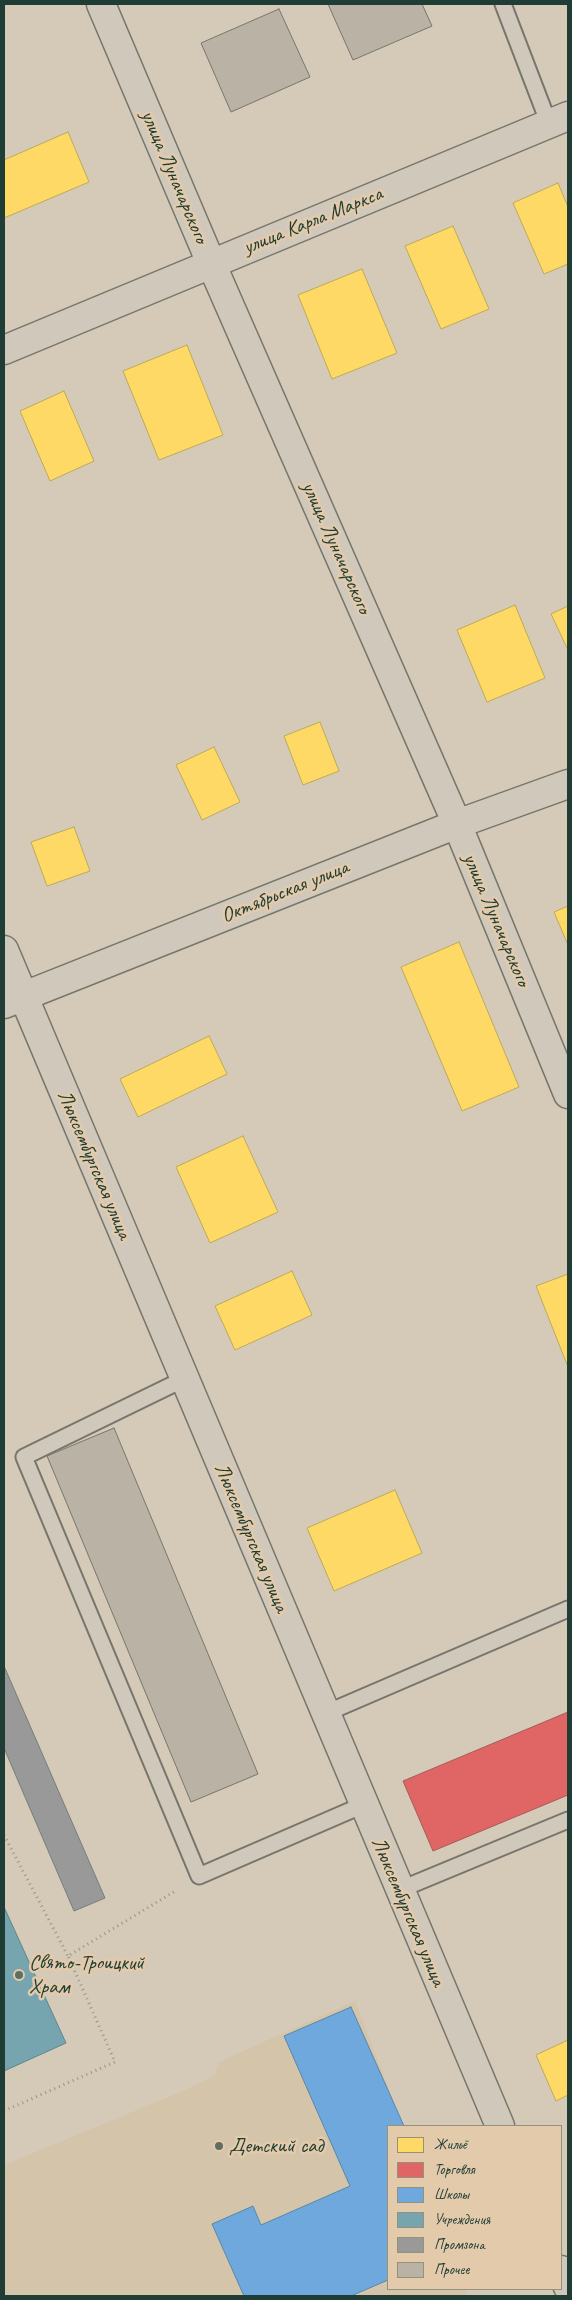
<!DOCTYPE html>
<meta charset="utf-8">
<style>
body{margin:0}
#map{position:relative;width:572px;height:2300px;overflow:hidden;background:#d5c9b8;font-family:Caveat,sans-serif}
canvas{display:block}
.frame{position:absolute;inset:0;border:5px solid #1f3d34;pointer-events:none}
.legend{position:absolute;left:387px;top:2125px;width:175px;height:165px;box-sizing:border-box;background:#e2caab;border:1px solid #94927b;margin:0;padding:6px 9px;list-style:none;font-size:15px;color:#1f3d34}
.legend li{display:flex;align-items:center;gap:10px;height:25px}
.legend b{width:25px;border:1px solid #94927b}
</style>
<div id="map">
<canvas width="572" height="2300"></canvas>
<div class="frame"></div>
<ul class="legend">
<li><b style="height:14px;background:#ffd966"></b>Жильё</li>
<li><b style="height:14px;background:#e06666"></b>Торговля</li>
<li><b style="height:14px;background:#6fa8dc"></b>Школы</li>
<li><b style="height:14px;background:#76a5af"></b>Учреждения</li>
<li><b style="height:14px;background:#999"></b>Промзона</li>
<li><b style="height:14px;background:#bab2a4"></b>Прочее</li>
</ul>
</div>
<script>
const g = document.querySelector('canvas').getContext('2d');
g.lineJoin = 'round';
function paint(path, color) { g.fillStyle = color; g.fill(path, 'evenodd'); }
const poly = rows => new Path2D(rows.map(r => 'M' + r).join(''));
function trace(path, color, width, dash) { g.strokeStyle = color; g.lineWidth = width; g.lineCap = dash ? 'butt' : 'round'; g.setLineDash(dash || []); g.stroke(path); }
function drawText(font, color, halo, rows, align = 'center') {
  g.font = font + ' Caveat,sans-serif'; g.lineWidth = 5; g.setLineDash([]); g.textBaseline = 'middle'; g.strokeStyle = halo; g.fillStyle = color; for (const [text, x, y, turn = 0] of rows) {
    g.save(); g.translate(x, y); g.rotate((+turn || 0) * Math.PI / 180); g.textAlign = isNaN(turn) ? turn : align; if (halo) g.strokeText(text, 0, 0); g.fillText(text, 0, 0); g.restore();
  }
}
paint(poly([
 [355,2001,403,2126,388,2126,388,2289,465,2289,467,2296,4,2296,4,2165,183,2091,215,2075,219,2062]
]), '#d4c4aa');
const homes = poly([
 [68,132,89,182,4,218,4,160,68,132],
 [558,183,568,207,568,264,544,274,513,203,558,183],
 [453,226,489,309,441,329,405,246,453,226],
 [362,269,397,353,332,379,298,295,362,269],
 [187,345,223,435,159,460,123,371,187,345],
 [64,391,94,461,50,481,20,411,64,391],
 [515,605,545,678,487,702,457,630,515,605],
 [568,606,568,650,551,614,568,606],
 [320,722,339,771,303,785,284,736,320,722],
 [214,747,240,802,202,820,176,765,214,747],
 [74,827,90,871,47,886,31,842,74,827],
 [568,906,568,945,554,912,568,906],
 [459,942,519,1087,462,1111,401,967,459,942],
 [209,1036,227,1074,138,1117,120,1079,209,1036],
 [243,1136,278,1212,210,1243,176,1167,243,1136],
 [292,1271,312,1315,235,1350,215,1306,292,1271],
 [568,1274,568,1367,536,1286,568,1274],
 [395,1490,422,1553,334,1591,307,1528,395,1490],
 [568,2040,568,2095,556,2101,536,2055,568,2040]
]);
paint(homes, '#ffd966');
trace(homes, '#bcaa57', 1);
const shops = poly([
 [568,1712,568,1795,433,1851,403,1781,568,1712]
]);
paint(shops, '#e06666');
trace(shops, '#a65a57', 1);
const schools = poly([
 [351,2007,404,2126,388,2126,388,2280,351,2296,244,2296,212,2224,253,2206,261,2225,350,2186,284,2036,351,2007]
]);
paint(schools, '#6fa8dc');
trace(schools, '#5788aa', 1);
const public = poly([
 [4,1907,66,2043,4,2071,4,1907]
]);
paint(public, '#76a5af');
trace(public, '#5c868a', 1);
const industry = poly([
 [4,1666,105,1898,74,1911,4,1748,4,1666]
]);
paint(industry, '#999');
trace(industry, '#747d7b', 1);
const building = poly([
 [328,4,422,4,432,26,353,60,328,4],
 [279,9,310,77,231,112,201,43,279,9],
 [114,1428,258,1774,191,1802,47,1456,114,1428]
]);
paint(building, '#bab2a4');
trace(building, '#76766d', 1);
const lane = poly([
 [503,4,549,124],
 [184,1379,24,1457,199,1876,363,1805],
 [324,1714,568,1609],
 [399,1890,568,1820]
]);
const street = poly([
 [101,4,211,263,457,824,568,1094],
 [4,350,568,116],
 [4,950,500,2126],
 [4,1004,457,824,568,784],
 [561,2270,568,2287]
]);
trace(lane, '#76766d', 19);
trace(street, '#76766d', 31);
trace(poly([
 [4,1835,68,1956],
 [4,2111,115,2062,68,1956,177,1890]
]), '#97948b', 3, [1, 4]);
trace(lane, '#d1c8bc', 15);
trace(street, '#d1c8bc', 28);
for (const [x, y, r, color] of [
 [19,1975,5,"#5f6e62"],
 [219,2146,5,"#5f6e62"]
]) { const dot = new Path2D(); dot.arc(x, y, r, 0, 2 * Math.PI); g.fillStyle = color; g.fill(dot); trace(dot, '#e2caab', 2); }
drawText('21px', '#1f3d34', '#e2caab', [
 ["улица Луначарского",174,177,67],
 ["улица Карла Маркса",313,221,-22],
 ["улица Луначарского",336,548,66],
 ["Октябрьская улица",285,892,-22],
 ["улица Луначарского",496,920,67],
 ["Люксембургская улица",94,1165,67],
 ["Люксембургская улица",251,1538,67],
 ["Люксембургская улица",408,1912,67]
]);
drawText('21px', '#1f3d34', '#e2caab', [
 ["Свято-Троицкий",29,1963],
 ["Храм",29,1987],
 ["Детский сад",229,2146]
], 'left');
</script>
